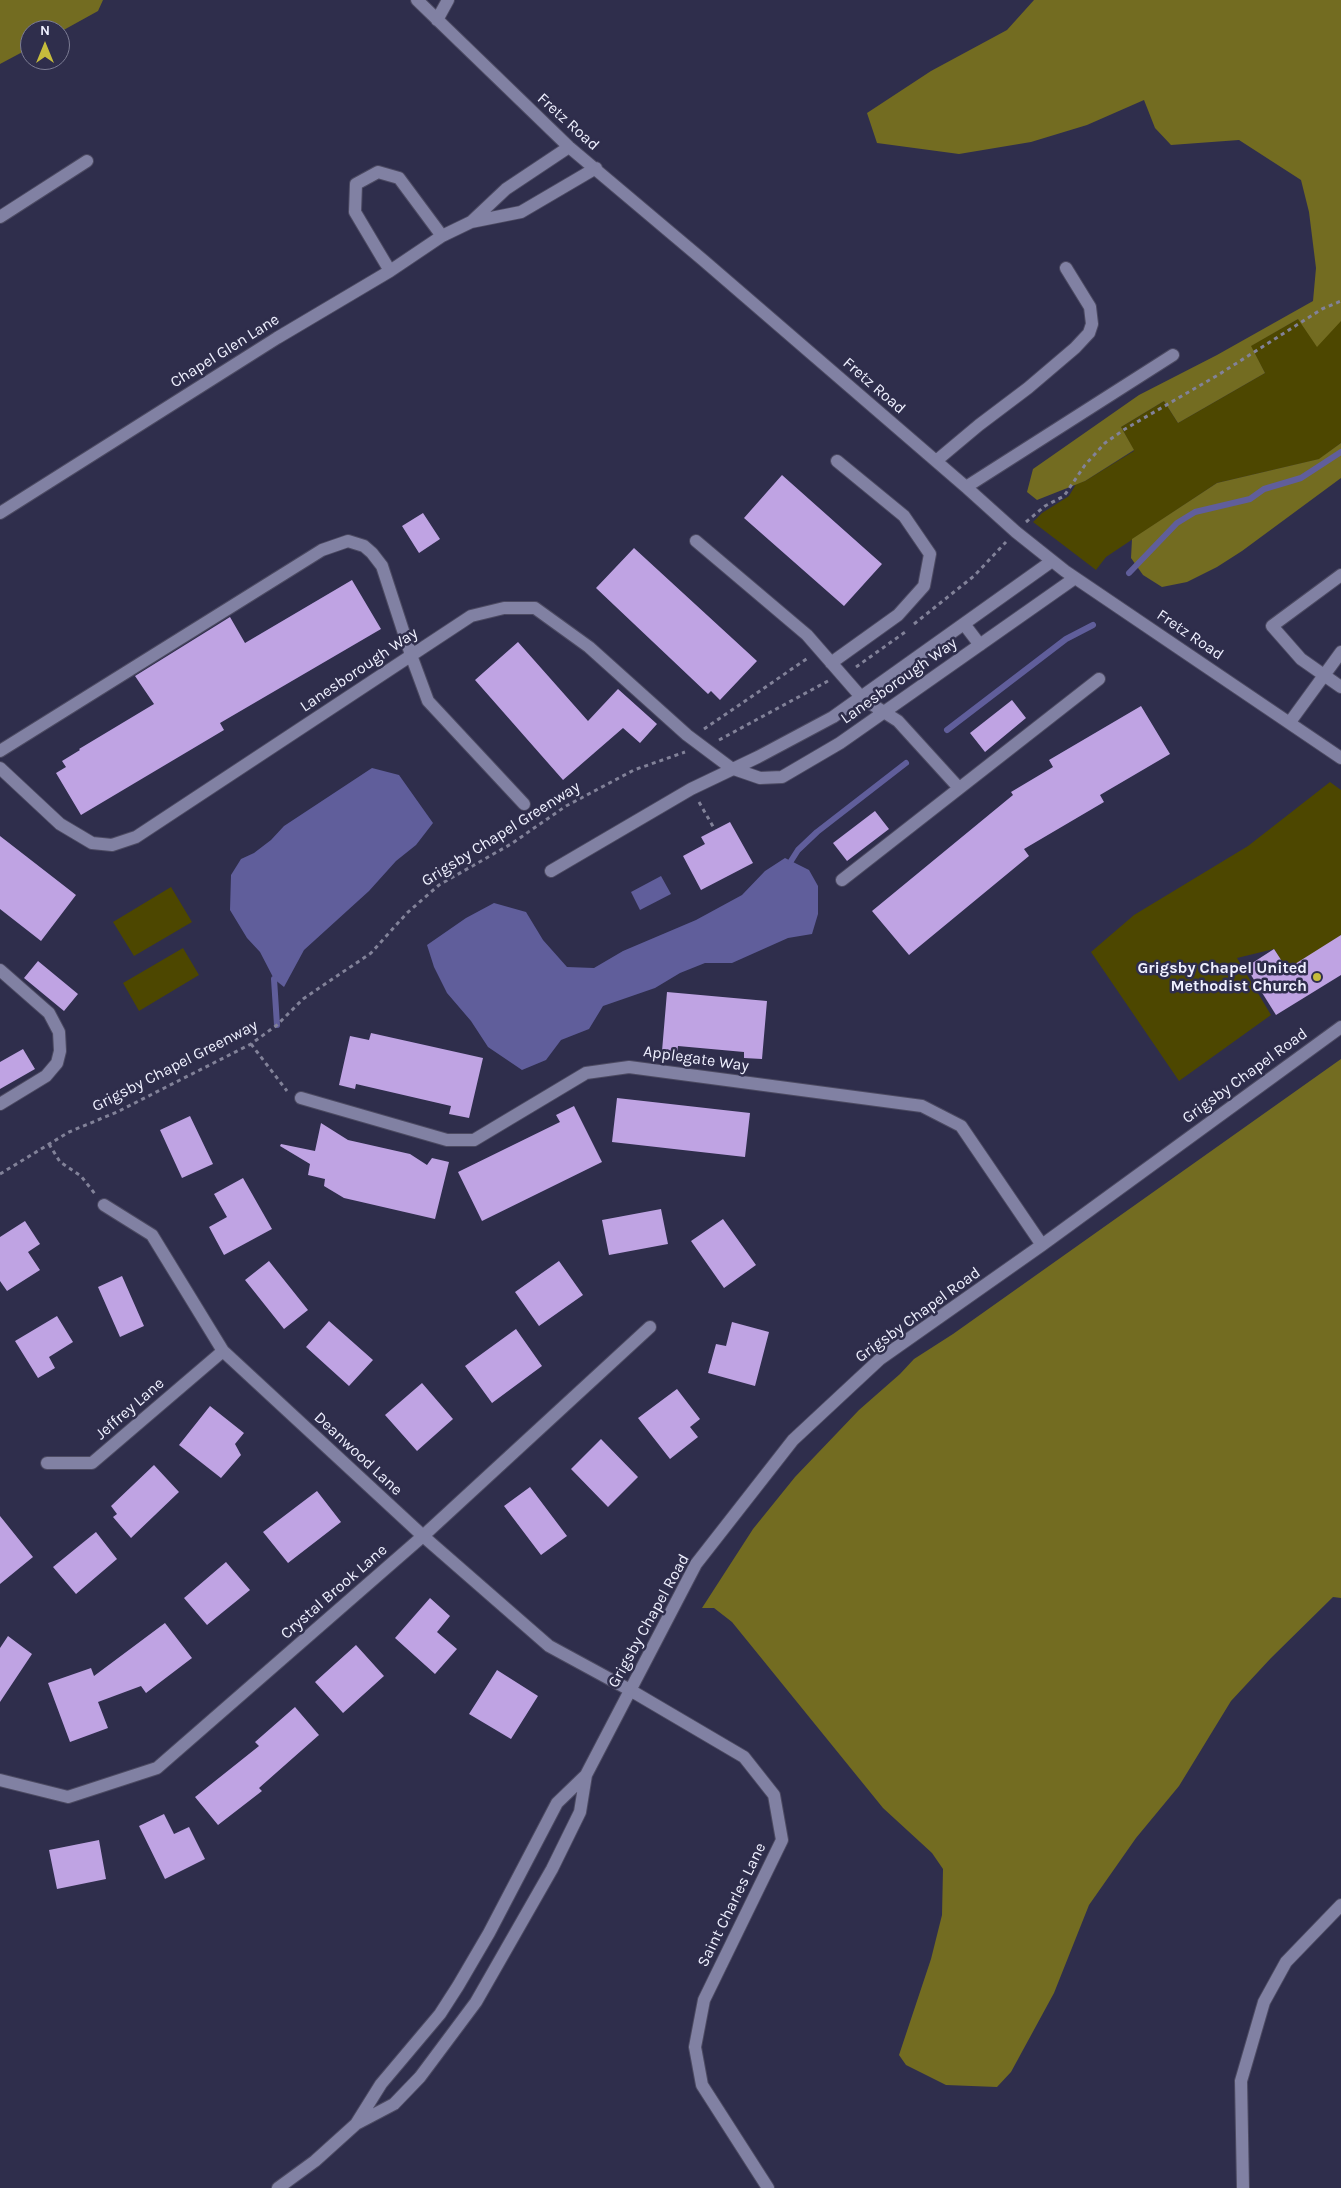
<!DOCTYPE html>
<style>
body{margin:0}
#map{position:relative;width:1341px;height:2188px;overflow:hidden;background:#2f2e4c;font-family:Karla,sans-serif}
canvas{display:block}
.north{position:absolute;left:20px;top:20px;width:50px;height:50px;box-sizing:border-box;background:#2f2e4c;border:1px solid #7c7c94;border-radius:50%;rotate:0deg;font-size:14px;font-weight:700;line-height:20px;text-align:center;color:#eff0ff}
.north::after{content:'';display:block;margin:auto;width:18px;height:22px;background:#c6bc3c;clip-path:polygon(50% 0,100% 100%,50% 72%,0 100%)}
</style>
<div id="map">
<canvas width="1341" height="2188"></canvas>
<div class="north">N</div>
</div>
<script>
const g = document.querySelector('canvas').getContext('2d');
g.lineJoin = 'round';
function paint(path, color) { g.fillStyle = color; g.fill(path, 'evenodd'); }
const poly = rows => new Path2D(rows.map(r => 'M' + r).join(''));
function trace(path, color, width, dash) { g.strokeStyle = color; g.lineWidth = width; g.lineCap = dash ? 'butt' : 'round'; g.setLineDash(dash || []); g.stroke(path); }
function drawText(font, color, halo, rows, align = 'center') {
  g.font = font + ' Karla,sans-serif'; g.lineWidth = 5; g.setLineDash([]); g.textBaseline = 'middle'; g.strokeStyle = halo; g.fillStyle = color; for (const [text, x, y, turn = 0] of rows) {
    g.save(); g.translate(x, y); g.rotate((+turn || 0) * Math.PI / 180); g.textAlign = isNaN(turn) ? turn : align; if (halo) g.strokeText(text, 0, 0); g.fillText(text, 0, 0); g.restore();
  }
}
paint(poly([
 [1298,319,1341,321,1341,443,1320,459,1217,483,1106,557,1096,570,1033,522,1042,513,1069,496,1076,484,1085,481,1134,451,1121,427,1164,401,1178,423,1265,373,1250,346],
 [1330,782,1341,790,1341,935,1293,979,1274,949,1237,958,1271,1015,1179,1081,1091,952,1134,915,1248,846],
 [171,887,192,922,134,956,113,922],
 [183,948,199,975,139,1011,123,983]
]), '#4d4700');
paint(poly([
 [0,0,103,0,98,11,60,32,60,30,30,30,30,48,0,64],
 [1034,0,1341,0,1341,321,1317,347,1298,319,1251,346,1265,373,1178,423,1164,401,1121,427,1134,450,1085,481,1037,500,1027,492,1033,469,1139,395,1217,355,1313,301,1316,268,1309,212,1301,180,1239,140,1171,145,1155,128,1144,100,1087,125,1031,142,959,154,877,143,867,113,931,71,1007,30],
 [1341,443,1341,478,1242,551,1217,567,1187,582,1162,587,1143,575,1131,558,1132,539,1217,483,1319,459],
 [1341,1059,1341,1598,1333,1597,1271,1658,1231,1701,1179,1786,1136,1838,1089,1905,1054,1993,1011,2072,997,2087,946,2085,906,2065,899,2055,931,1959,942,1915,943,1869,932,1853,883,1808,732,1622,714,1608,702,1608,753,1529,795,1477,859,1410,900,1374,914,1359,953,1334]
]), '#736c21');
paint(poly([
 [372,768,399,775,433,823,416,845,396,861,369,891,304,950,284,987,274,979,260,952,247,938,230,910,231,875,241,859,254,853,271,840,284,826],
 [785,858,809,870,818,886,818,914,812,934,788,938,732,963,705,963,680,973,655,988,603,1006,589,1029,561,1040,546,1060,522,1070,488,1047,471,1021,447,993,434,967,427,945,466,918,494,903,526,912,543,940,567,967,594,968,623,951,696,920,742,895,765,871],
 [661,876,671,894,640,910,631,892]
]), '#605e9b');
trace(poly([
 [1129,573,1177,523,1195,512,1250,499,1264,489,1301,478,1341,452],
 [947,730,1066,639,1093,625],
 [791,861,798,850,817,832,906,763],
 [274,979,277,1025]
]), '#605e9b', 6);
paint(poly([
 [782,475,882,564,844,606,744,518],
 [423,513,440,539,419,553,402,526],
 [634,548,757,661,720,700,711,691,708,694,596,588],
 [352,580,381,629,220,723,224,730,81,815,56,773,66,767,62,761,80,750,79,749,154,704,135,676,230,617,245,643],
 [518,642,588,721,618,689,657,724,640,743,623,728,563,780,475,680],
 [1012,700,1026,718,985,752,970,733],
 [1141,706,1170,754,1100,795,1104,802,1024,849,1029,856,909,955,872,911,1013,795,1011,792,1053,767,1049,760],
 [875,811,889,829,847,861,833,843],
 [730,822,753,863,701,890,683,856,705,844,701,837],
 [0,836,76,895,41,941,0,909],
 [1341,935,1341,975,1276,1015,1246,967,1274,949,1287,969],
 [38,961,78,994,64,1011,24,978],
 [667,992,767,1001,762,1059,744,1058,744,1052,678,1046,677,1052,662,1051],
 [371,1033,483,1058,469,1118,449,1114,451,1106,356,1084,355,1089,339,1085,350,1036,369,1040],
 [23,1049,35,1069,0,1089,0,1062],
 [617,1098,750,1113,745,1157,612,1142],
 [574,1106,602,1162,482,1221,458,1172,560,1122,556,1115],
 [190,1116,213,1164,182,1178,160,1130],
 [321,1123,348,1140,410,1154,427,1165,432,1158,449,1162,435,1219,344,1198,324,1186,325,1179,308,1175,310,1164,280,1146,281,1144,315,1151],
 [243,1178,272,1229,224,1255,209,1227,227,1217,214,1194],
 [661,1209,668,1244,609,1255,602,1220],
 [723,1219,756,1265,724,1288,691,1241],
 [25,1221,40,1244,28,1252,40,1270,7,1291,0,1281,0,1237],
 [269,1261,308,1310,284,1329,245,1280],
 [559,1261,583,1295,539,1326,515,1292],
 [122,1276,144,1326,120,1337,98,1287],
 [57,1316,73,1342,49,1357,55,1368,38,1378,15,1341],
 [329,1321,373,1360,349,1386,306,1347],
 [732,1322,769,1332,755,1386,708,1373,716,1344,726,1346],
 [516,1329,542,1366,492,1403,465,1366],
 [422,1383,453,1419,417,1451,385,1415],
 [677,1389,700,1419,690,1427,698,1437,670,1459,638,1418],
 [210,1406,244,1433,235,1444,241,1455,221,1478,179,1445],
 [601,1439,638,1477,608,1507,571,1469],
 [154,1465,179,1492,131,1538,113,1517,117,1514,111,1506],
 [530,1487,567,1536,541,1555,504,1506],
 [317,1491,341,1522,288,1563,263,1532],
 [0,1516,33,1557,0,1584],
 [96,1532,117,1559,76,1594,53,1567],
 [226,1562,250,1590,207,1625,184,1598],
 [430,1598,450,1616,437,1632,457,1649,435,1674,395,1638],
 [165,1623,192,1658,146,1693,141,1686,98,1702,108,1728,70,1742,48,1683,91,1668,94,1676],
 [8,1636,32,1654,0,1702,0,1648],
 [356,1645,384,1676,343,1713,315,1682],
 [497,1670,538,1696,511,1739,469,1714],
 [295,1707,319,1735,259,1788,262,1791,218,1825,195,1797,259,1746,255,1742],
 [164,1814,174,1834,189,1827,205,1859,165,1879,139,1826],
 [99,1840,106,1879,57,1889,49,1850]
]), '#bfa3e3');
const minor = poly([
 [417,0,569,147,703,260,966,487,1016,532,1065,571,1341,758],
 [437,20,448,0],
 [0,217,87,161],
 [471,222,521,212,596,168],
 [390,271,355,212,356,184,378,172,399,178,442,236],
 [936,461,979,425,1028,388,1075,348,1089,333,1092,324,1090,307,1066,268],
 [966,487,1173,355],
 [0,513,277,338,390,271,442,236,471,222,506,189,569,147],
 [696,541,807,635,862,698,898,721,959,788],
 [1341,575,1272,626,1301,659,1341,687],
 [964,624,980,645],
 [831,663,898,615,924,586,930,554,904,516,837,461],
 [1290,722,1341,652],
 [0,751,322,550,348,541,364,546,372,553,382,566,411,655,428,701,524,804],
 [0,768,60,824,92,843,112,845,136,837,471,616,504,608,535,608,589,647,687,735,731,768,760,778,782,777,840,743,1075,578],
 [551,871,691,789,758,757,833,717,1052,561],
 [842,880,1099,679],
 [0,970,49,1013,59,1032,60,1051,57,1063,46,1076,0,1104],
 [301,1098,447,1140,474,1140,586,1073,629,1067,922,1106,961,1126,1042,1245],
 [104,1205,152,1235,223,1351,423,1536,549,1646,630,1690,744,1757,774,1795,782,1840,704,2000,695,2047,702,2085,768,2188],
 [47,1463,92,1463,223,1351],
 [0,1780,68,1797,157,1768,423,1536,650,1327],
 [356,2124,381,2084,440,2014,458,1986,489,1933,557,1803,586,1775],
 [278,2188,315,2161,356,2124,394,2104,420,2077,476,2002,552,1869,580,1812,586,1775,696,1564,793,1440,880,1359,1042,1245,1341,1027],
 [1243,2188,1241,2081,1264,2002,1286,1962,1341,1905]
]);
trace(minor, '#4c4a62', 14);
trace(poly([
 [1026,522,1045,506,1064,496,1085,465,1105,443,1125,429,1218,375,1322,309,1341,301],
 [914,624,974,576,1006,542],
 [856,667,908,630],
 [704,729,808,658],
 [719,740,828,681],
 [699,802,715,830],
 [251,1044,287,1091],
 [49,1144,60,1162,81,1176,95,1194],
 [0,1174,69,1132,117,1112,251,1044,277,1025,303,999,371,953,407,913,439,885,511,844,566,806,634,770,685,752]
]), '#828299', 3, [4, 4]);
trace(minor, '#8181a3', 12);
for (const [x, y, r, color] of [
 [1317,977,5,"#c6bc3c"]
]) { const dot = new Path2D(); dot.arc(x, y, r, 0, 2 * Math.PI); g.fillStyle = color; g.fill(dot); trace(dot, '#2f2e4c', 2); }
drawText('16px', '#eff0ff', '#2f2e4c', [
 ["Fretz Road",568,122,42],
 ["Chapel Glen Lane",225,351,-32],
 ["Fretz Road",874,386,41],
 ["Fretz Road",1190,635,34],
 ["Lanesborough Way",359,670,-34],
 ["Lanesborough Way",899,681,-35],
 ["Grigsby Chapel Greenway",501,834,-32],
 ["Applegate Way",696,1059,8],
 ["Grigsby Chapel Greenway",175,1066,-27],
 ["Grigsby Chapel Road",1245,1076,-36],
 ["Grigsby Chapel Road",918,1315,-36],
 ["Jeffrey Lane",130,1409,-41],
 ["Deanwood Lane",358,1454,43],
 ["Crystal Brook Lane",334,1592,-41],
 ["Grigsby Chapel Road",649,1621,-61],
 ["Saint Charles Lane",732,1905,-64]
]);
drawText('bold 16px', '#eff0ff', '#2f2e4c', [
 ["Grigsby Chapel United",1307,968],
 ["Methodist Church",1307,986]
], 'right');
</script>
